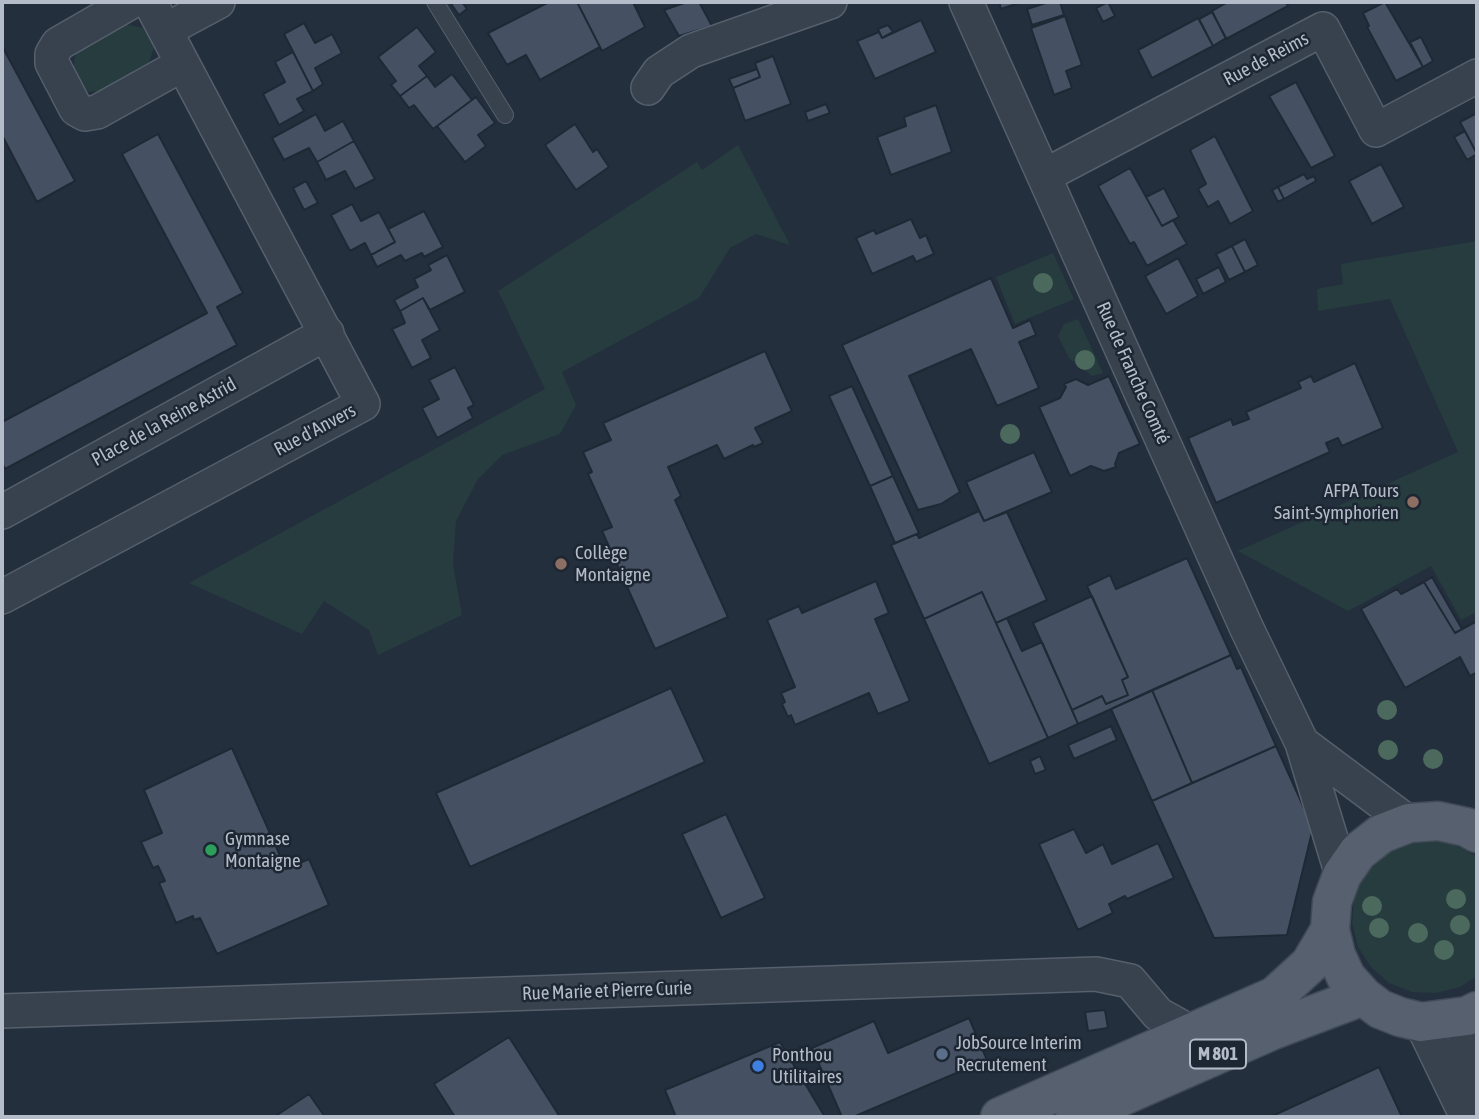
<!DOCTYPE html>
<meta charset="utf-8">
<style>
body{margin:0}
#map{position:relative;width:1479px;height:1119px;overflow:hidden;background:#242f3e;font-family:"Asap Condensed",sans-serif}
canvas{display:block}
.frame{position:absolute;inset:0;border:4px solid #b4bcc9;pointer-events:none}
</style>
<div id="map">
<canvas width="1479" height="1119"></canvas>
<div class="frame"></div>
</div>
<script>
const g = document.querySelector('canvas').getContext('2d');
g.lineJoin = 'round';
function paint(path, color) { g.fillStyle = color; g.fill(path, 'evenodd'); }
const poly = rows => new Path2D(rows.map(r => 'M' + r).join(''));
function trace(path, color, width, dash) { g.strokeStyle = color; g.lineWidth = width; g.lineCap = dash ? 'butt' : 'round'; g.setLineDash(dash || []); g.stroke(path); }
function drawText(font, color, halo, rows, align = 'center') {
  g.font = font + ' "Asap Condensed",sans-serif'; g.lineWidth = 5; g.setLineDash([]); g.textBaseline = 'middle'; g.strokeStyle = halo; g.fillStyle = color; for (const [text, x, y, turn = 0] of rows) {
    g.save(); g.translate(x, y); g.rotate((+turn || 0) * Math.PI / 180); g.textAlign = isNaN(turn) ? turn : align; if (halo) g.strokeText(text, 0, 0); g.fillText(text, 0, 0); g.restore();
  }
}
paint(poly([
 [125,24,143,28,155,45,149,62,100,91,82,92,72,76,76,52],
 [738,145,790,245,756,234,730,248,699,298,562,372,576,405,560,434,502,455,478,479,456,521,453,564,462,615,378,655,369,630,324,601,302,634,189,583,545,389,498,291,697,162,702,170],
 [1477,241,1477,612,1461,620,1431,566,1348,611,1238,551,1458,452,1390,299,1318,311,1317,289,1343,284,1341,264],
 [1053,253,1074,299,1015,324,996,277],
 [1078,319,1103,373,1092,376,1069,358,1058,336,1064,324],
 [1428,840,1454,844,1477,857,1477,976,1460,987,1436,993,1412,992,1389,983,1371,967,1358,947,1352,923,1354,899,1363,877,1379,858,1402,845]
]), '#263c3f');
const building = poly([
 [455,2,462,2,467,9,459,15,451,4,455,2],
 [549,2,577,2,600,47,540,80,526,55,507,65,488,33,549,2],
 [577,2,633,2,645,27,602,51,577,2],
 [687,2,699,2,712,26,679,36,664,10,687,2],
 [999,2,1022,2,1001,9,999,2],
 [1049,2,1060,2,1064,15,1032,25,1027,9,1049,2],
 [1108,2,1115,16,1103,22,1096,8,1108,2],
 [1228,2,1285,2,1288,6,1226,39,1212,11,1228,2],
 [1385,2,1423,67,1396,81,1367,27,1369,26,1363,13,1385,2],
 [1212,12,1226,38,1213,46,1199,19,1212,12],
 [1065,16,1082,65,1066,71,1072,88,1054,95,1031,28,1065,16],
 [1198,18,1213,46,1152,78,1138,50,1198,18],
 [921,20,936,52,875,79,857,41,879,32,882,38,921,20],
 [304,23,315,43,332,34,342,53,315,68,323,84,313,91,284,34,304,23],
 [888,25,893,32,882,38,878,29,888,25],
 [417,27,436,52,419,66,427,76,400,96,391,85,396,81,378,57,417,27],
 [1421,37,1433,61,1423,67,1410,42,1421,37],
 [2,46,75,181,37,202,2,135,2,46],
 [293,52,313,91,297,99,304,111,279,125,263,94,285,82,275,62,293,52],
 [773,56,791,104,745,121,733,88,760,77,755,63,773,56],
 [757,69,760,77,733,88,729,79,757,69],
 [452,74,472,100,433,129,414,105,409,108,400,96,427,76,435,87,452,74],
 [1296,82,1335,156,1311,168,1269,96,1296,82],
 [476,97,495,123,478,135,486,146,465,162,437,126,476,97],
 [826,104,830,113,808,121,805,112,826,104],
 [936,105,952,152,891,175,877,137,906,126,904,117,936,105],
 [1477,113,1477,154,1460,122,1477,113],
 [316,114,325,131,343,121,354,141,317,162,309,148,284,160,272,138,316,114],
 [575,124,593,152,597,149,609,167,576,190,545,145,575,124],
 [1465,131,1477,154,1467,160,1454,137,1465,131],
 [158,134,243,293,217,307,237,345,5,469,2,463,2,422,207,313,122,154,158,134],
 [1215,136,1253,211,1230,224,1218,201,1208,207,1198,189,1206,184,1190,150,1215,136],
 [354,141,375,179,355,189,345,171,326,180,317,162,354,141],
 [1381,164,1404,207,1372,224,1349,181,1381,164],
 [1130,168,1162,226,1173,220,1187,244,1147,266,1134,242,1130,244,1098,186,1130,168],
 [1304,174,1307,179,1314,176,1316,181,1284,199,1278,187,1304,174],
 [306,181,318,203,304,210,293,188,306,181],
 [1278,187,1284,199,1278,202,1272,190,1278,187],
 [1164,188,1179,217,1162,226,1146,197,1164,188],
 [352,204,361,221,379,212,395,242,371,255,365,243,350,251,331,215,352,204],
 [424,211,443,247,424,257,422,253,405,261,401,255,377,267,371,255,395,242,388,229,424,211],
 [911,219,920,238,926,235,934,254,916,262,913,256,872,274,856,238,874,230,876,234,911,219],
 [1245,239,1258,265,1245,272,1232,246,1245,239],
 [1232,246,1245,272,1229,280,1216,254,1232,246],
 [447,255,465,292,430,310,423,298,400,311,394,300,418,287,414,279,431,270,428,265,447,255],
 [1178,258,1198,296,1166,314,1145,276,1178,258],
 [1219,267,1226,282,1203,294,1196,279,1219,267],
 [991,278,1013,328,1030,320,1036,335,1019,342,1039,388,997,406,971,349,909,376,960,492,941,504,918,510,842,345,991,278],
 [423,298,440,330,422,340,431,358,412,368,392,329,405,323,400,311,423,298],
 [765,351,792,411,755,428,763,443,754,447,753,445,724,459,717,445,668,467,681,496,675,500,728,617,655,649,602,531,612,527,588,474,592,472,583,452,611,440,603,423,765,351],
 [1355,363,1383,428,1342,446,1338,438,1326,443,1330,452,1216,503,1188,438,1231,419,1233,425,1249,419,1246,412,1301,388,1298,382,1311,376,1314,382,1355,363],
 [455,367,474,405,468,408,473,418,437,438,422,408,439,399,429,380,455,367],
 [1109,376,1140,444,1119,453,1115,464,1116,467,1104,471,1091,466,1070,476,1039,407,1060,398,1066,387,1064,384,1076,379,1088,385,1109,376],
 [852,386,893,476,870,486,829,396,852,386],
 [1034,452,1052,492,984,521,966,482,1034,452],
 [893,476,919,533,895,543,870,486,893,476],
 [979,511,984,521,1007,512,1047,600,996,623,982,592,924,619,891,545,917,534,919,538,979,511],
 [1187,558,1231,655,1078,724,1072,710,1102,696,1106,704,1128,695,1122,680,1128,677,1087,586,1110,575,1116,589,1187,558],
 [1432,577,1462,629,1455,633,1424,582,1432,577],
 [876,581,889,613,875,619,910,701,878,714,869,693,795,725,791,715,788,717,782,704,785,702,781,693,795,687,767,620,799,606,802,613,876,581],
 [1424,582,1455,633,1477,621,1477,672,1470,676,1460,657,1405,688,1361,609,1397,589,1401,594,1424,582],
 [982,592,1048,738,989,764,924,619,982,592],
 [1092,596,1128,677,1122,680,1128,695,1106,704,1102,696,1072,710,1033,623,1092,596],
 [1007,618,1022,651,1042,642,1078,724,1048,738,996,623,1007,618],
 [1231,655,1237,669,1241,667,1276,746,1192,783,1152,690,1231,655],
 [671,688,705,762,470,867,436,793,671,688],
 [1152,690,1192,783,1152,801,1111,709,1152,690],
 [1111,726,1117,740,1074,759,1068,745,1111,726],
 [1276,746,1313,828,1287,935,1214,938,1152,801,1276,746],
 [232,748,286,869,309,859,329,905,217,954,200,918,194,920,193,916,176,923,159,883,165,881,158,866,153,868,141,842,162,833,144,790,232,748],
 [1040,756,1046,770,1035,774,1030,761,1040,756],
 [726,814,765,898,721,918,682,834,726,814],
 [1074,829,1086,853,1103,844,1112,864,1158,843,1174,878,1127,899,1125,896,1109,904,1113,913,1078,930,1039,844,1074,829],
 [1105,1010,1108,1028,1088,1031,1085,1012,1105,1010],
 [969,1018,987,1060,853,1117,842,1117,812,1048,874,1021,888,1053,969,1018],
 [509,1037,560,1117,455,1117,434,1084,509,1037],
 [780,1042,825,1117,676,1117,665,1090,780,1042],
 [1379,1067,1402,1117,1270,1117,1379,1067],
 [309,1094,325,1117,274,1117,309,1094]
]);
paint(building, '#455162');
trace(building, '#1f2835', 2);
const service = poly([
 [435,2,505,115]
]);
const minor = poly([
 [131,2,58,44,52,54,52,63,76,109,85,114,97,112,183,64],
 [966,2,1247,629,1302,743,1342,875],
 [166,30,218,2],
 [648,88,659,72,691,51,830,2],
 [1044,176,1323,29,1376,130,1477,76],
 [2,512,327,333],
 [2,597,363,404,150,2],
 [1302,743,1409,823],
 [2,1011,1096,974,1130,981,1158,1014,1192,1033],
 [1421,1022,1467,1117],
 [1459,1100,1467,1016]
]);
const primary = poly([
 [1477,833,1466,827,1438,821,1409,823,1381,834,1358,852,1342,875,1332,902,1330,930,1336,955,1346,977,1363,996,1380,1009,1400,1017,1421,1022,1467,1016,1477,1011],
 [1000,1117,1275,996,1310,964,1330,930],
 [1075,1117,1273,1030,1363,996]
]);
trace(service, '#565f6c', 18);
trace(minor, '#565f6c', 36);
trace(primary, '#414a57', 41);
trace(service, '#38414e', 16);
trace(minor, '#38414e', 33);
trace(primary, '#56606e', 38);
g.fillStyle = '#4b6a5d';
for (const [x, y] of [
 [1043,283],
 [1085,360],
 [1010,434],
 [1387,710],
 [1388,750],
 [1433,759],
 [1456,899],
 [1372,906],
 [1460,925],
 [1379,928],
 [1418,933],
 [1444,950]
]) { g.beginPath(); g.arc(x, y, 10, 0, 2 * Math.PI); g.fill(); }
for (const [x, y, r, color] of [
 [1413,502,7,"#8d6e63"],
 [561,564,7,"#8d6e63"],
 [211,850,7,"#2e9e5b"],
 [942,1054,7,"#5c6f8a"],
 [758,1066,7,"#3f7fe0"]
]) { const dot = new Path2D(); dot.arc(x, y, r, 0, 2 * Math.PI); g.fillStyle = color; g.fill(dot); trace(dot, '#1d2633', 2.5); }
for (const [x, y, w] of [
 [1218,1054,56]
]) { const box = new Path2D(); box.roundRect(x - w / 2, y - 14.5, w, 29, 5); g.fillStyle = '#1d2633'; g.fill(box); trace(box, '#b4bcc9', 2); }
drawText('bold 18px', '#b4bcc9', null, [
 ["M 801",1218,1054]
]);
drawText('19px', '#b4bcc9', '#1d2633', [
 ["Rue de Reims",1266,59,-28],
 ["Rue de Franche Comté",1133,373,66],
 ["Place de la Reine Astrid",164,422,-29],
 ["Rue d'Anvers",315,430,-28],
 ["Rue Marie et Pierre Curie",607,991,-2]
]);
drawText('19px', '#b4bcc9', '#1d2633', [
 ["AFPA Tours",1399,491,"right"],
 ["Saint-Symphorien",1399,513,"right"],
 ["Collège",575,553],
 ["Montaigne",575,575],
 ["Gymnase",225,839],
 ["Montaigne",225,861],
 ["JobSource Interim",956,1043],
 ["Recrutement",956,1065],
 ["Ponthou",772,1055],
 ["Utilitaires",772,1077]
], 'left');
</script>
